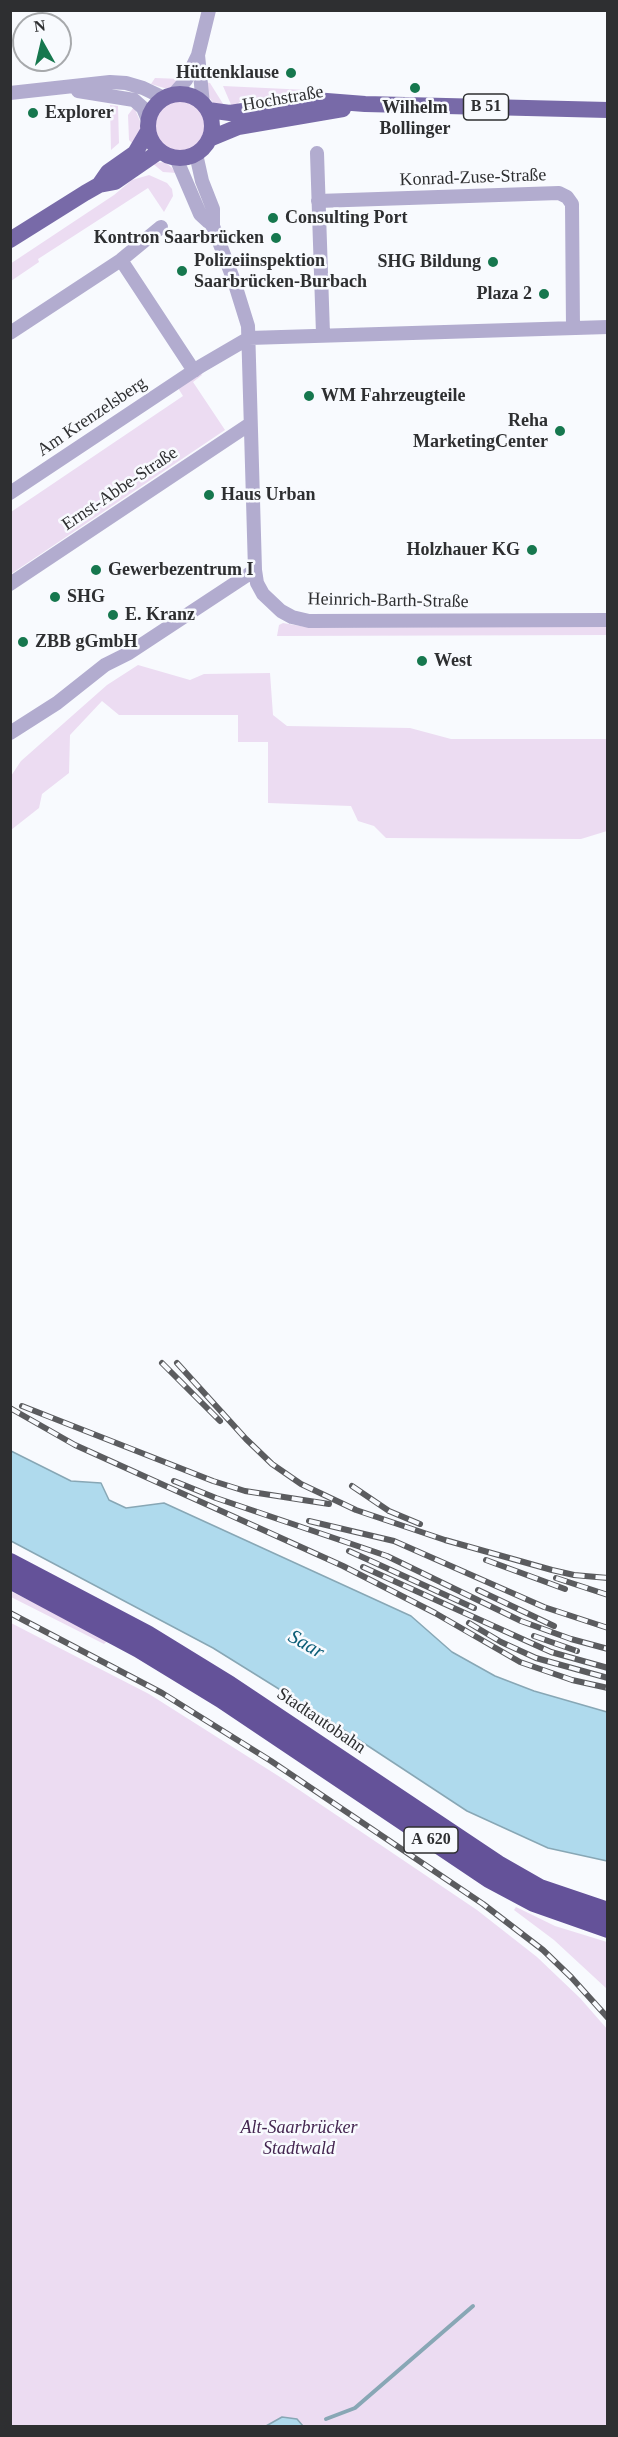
<!DOCTYPE html>
<meta charset="utf-8">
<style>
body{margin:0}
#map{position:relative;width:618px;height:2437px;overflow:hidden;background:#f8fafe;font-family:Georgia,serif}
canvas{display:block}
.frame{position:absolute;inset:0;border:12px solid #2e2f31;pointer-events:none}
.north{position:absolute;left:12px;top:12px;width:60px;height:60px;box-sizing:border-box;background:#f8fafe;border:2px solid #a7a9ac;border-radius:50%;rotate:352deg;font-size:16px;font-weight:700;line-height:24px;text-align:center;color:#2e2f31}
.north::after{content:'';display:block;margin:auto;width:21px;height:27px;background:#16774e;clip-path:polygon(50% 0,100% 100%,50% 72%,0 100%)}
</style>
<div id="map">
<canvas width="618" height="2437"></canvas>
<div class="frame"></div>
<div class="north">N</div>
</div>
<script>
const g = document.querySelector('canvas').getContext('2d');
g.lineJoin = 'round';
function paint(path, color) { g.fillStyle = color; g.fill(path, 'evenodd'); }
const poly = rows => new Path2D(rows.map(r => 'M' + r).join(''));
function trace(path, color, width, dash) { g.strokeStyle = color; g.lineWidth = width; g.lineCap = dash ? 'butt' : 'round'; g.setLineDash(dash || []); g.stroke(path); }
function drawText(font, color, halo, rows, align = 'center') {
  g.font = font + ' Georgia,serif'; g.lineWidth = 5; g.setLineDash([]); g.textBaseline = 'middle'; g.strokeStyle = halo; g.fillStyle = color; for (const [text, x, y, turn = 0] of rows) {
    g.save(); g.translate(x, y); g.rotate((+turn || 0) * Math.PI / 180); g.textAlign = isNaN(turn) ? turn : align; if (halo) g.strokeText(text, 0, 0); g.fillText(text, 0, 0); g.restore();
  }
}
paint(poly([
 [155,78,182,79,171,88,164,88,151,84],
 [205,82,210,83,225,107,213,103,209,97],
 [223,86,308,90,307,95,260,102,257,99,239,102,237,106,232,107],
 '155 126a25 25 0 1 1 50 0a25 25 0 1 1-50 0Z',
 [110,105,118,106,119,143,111,150],
 [134,107,140,121,141,128,134,145,129,140,128,115],
 [165,162,171,167,177,173,163,172,152,163],
 [149,175,167,183,172,189,173,196,164,212,148,188,38,259,39,262,11,281,10,264,114,195,132,180],
 [200,373,202,375,193,382,225,430,11,574,11,512,183,396,178,388],
 [283,623,312,628,607,626,608,635,277,636,279,625],
 [138,665,190,680,204,674,270,673,273,715,287,726,410,728,451,739,607,739,607,831,581,839,386,838,374,826,358,821,351,806,268,803,268,742,238,742,238,715,119,715,102,701,70,735,69,773,42,794,39,808,11,830,11,776,21,761,107,685],
 [10,1591,52,1611,107,1641,104,1644,11,1597],
 [11,1623,149,1694,280,1777,477,1910,537,1957,580,1998,608,2030,607,2426,11,2426],
 [516,1907,555,1926,607,1942,607,1989,554,1940,514,1910]
]), '#ecdcf2');
const water = poly([
 [11,1451,71,1481,101,1483,109,1500,126,1508,164,1503,411,1616,452,1652,495,1676,534,1691,607,1712,607,1861,548,1848,467,1811,324,1717,213,1648,11,1541,11,1451],
 [282,2417,297,2419,303,2426,266,2426,282,2417]
]);
paint(water, '#afdaed');
trace(water, '#88a7b5', 1.5);
trace(poly([
 [326,2419,355,2408,473,2306]
]), '#88a7b5', 4);
trace(poly([
 [198,55,203,104],
 [78,91,134,100,143,108,148,120],
 [10,93,110,82,126,83,143,88,164,98],
 [173,95,186,80,198,55,209,10],
 [317,153,323,334],
 [196,154,202,181,213,209,213,226,234,281,248,326,255,570,257,583,263,594,281,611,292,617,309,621,608,620],
 [176,158,200,214,213,226],
 [318,201,559,193,567,197,572,204,573,328],
 [121,260,194,371],
 [10,333,121,260,161,227],
 [10,493,201,366,249,338,608,327],
 [10,584,250,424],
 [10,733,57,703,105,665,129,653,255,570]
]), '#b2accf', 14);
trace(poly([
 '148 126a32 32 0 1 1 64 0a32 32 0 1 1-64 0Z',
 [208,110,230,113,314,100,365,104,608,110],
 [209,139,238,127,343,109],
 [99,185,108,172,135,153,148,131],
 [10,240,85,193,99,185,115,182,160,151]
]), '#786aa8', 16);
trace(poly([
 [10,1562,147,1634,230,1685,498,1864,540,1888,608,1911],
 [10,1580,139,1649,221,1699,489,1879,534,1903,608,1929]
]), '#645299', 18);
const rail = poly([
 [162,1363,220,1421],
 [177,1363,246,1439,272,1464,301,1484,356,1510,445,1540,552,1570,574,1575,608,1578],
 [22,1406,213,1481,245,1491,329,1504],
 [10,1408,75,1445,343,1566,435,1613,520,1662,572,1680,608,1688],
 [174,1481,216,1498,387,1556,521,1621,571,1639,608,1649],
 [352,1486,389,1511,420,1524],
 [309,1521,394,1541,544,1607,608,1628],
 [349,1551,474,1608],
 [486,1560,565,1589],
 [363,1567,551,1652,608,1668],
 [556,1578,608,1595],
 [478,1590,554,1626],
 [10,1613,162,1693,271,1761,483,1904,543,1950,571,1977,608,2018],
 [469,1623,501,1642,536,1658,608,1678],
 [534,1636,577,1651]
]);
trace(rail, '#5b5c5f', 6);
trace(rail, '#f8fafe', 4, [11]);
for (const [x, y, r, color] of [
 [291,73,6,"#16774e"],
 [415,88,6,"#16774e"],
 [33,113,6,"#16774e"],
 [273,218,6,"#16774e"],
 [276,238,6,"#16774e"],
 [493,262,6,"#16774e"],
 [182,271,6,"#16774e"],
 [544,294,6,"#16774e"],
 [309,396,6,"#16774e"],
 [560,431,6,"#16774e"],
 [209,495,6,"#16774e"],
 [532,550,6,"#16774e"],
 [96,570,6,"#16774e"],
 [55,597,6,"#16774e"],
 [113,615,6,"#16774e"],
 [23,642,6,"#16774e"],
 [422,661,6,"#16774e"]
]) { const dot = new Path2D(); dot.arc(x, y, r, 0, 2 * Math.PI); g.fillStyle = color; g.fill(dot); trace(dot, '#f8fafe', 2); }
for (const [x, y, w] of [
 [486,107,45],
 [431,1840,54]
]) { const box = new Path2D(); box.roundRect(x - w / 2, y - 13, w, 26, 4.5); g.fillStyle = '#f8fafe'; g.fill(box); trace(box, '#2e2f31', 1.5); }
drawText('bold 16px', '#2e2f31', null, [
 ["B 51",486,107],
 ["A 620",431,1840]
]);
drawText('bold 18px', '#2e2f31', '#f8fafe', [
 ["Hüttenklause",279,73,"right"],
 ["Wilhelm",415,108,"center"],
 ["Bollinger",415,129,"center"],
 ["Explorer",45,113],
 ["Consulting Port",285,218],
 ["Kontron Saarbrücken",264,238,"right"],
 ["Polizeiinspektion",194,261],
 ["Saarbrücken-Burbach",194,282],
 ["SHG Bildung",481,262,"right"],
 ["Plaza 2",532,294,"right"],
 ["WM Fahrzeugteile",321,396],
 ["Reha",548,421,"right"],
 ["MarketingCenter",548,442,"right"],
 ["Haus Urban",221,495],
 ["Holzhauer KG",520,550,"right"],
 ["Gewerbezentrum I",108,570],
 ["SHG",67,597],
 ["E. Kranz",125,615],
 ["ZBB gGmbH",35,642],
 ["West",434,661]
], 'left');
drawText('18px', '#2e2f31', '#f8fafe', [
 ["Hochstraße",283,99,-10],
 ["Konrad-Zuse-Straße",473,178,-2],
 ["Am Krenzelsberg",92,417,-34],
 ["Ernst-Abbe-Straße",120,489,-34],
 ["Heinrich-Barth-Straße",388,601,1],
 ["Stadtautobahn",321,1721,34]
]);
drawText('italic 18px', '#442550', '#f8fafe', [
 ["Alt-Saarbrücker",299,2128],
 ["Stadtwald",299,2149]
]);
drawText('italic 20px', '#0c5d77', '#f8fafe', [
 ["Saar",306,1645,30]
]);
</script>
